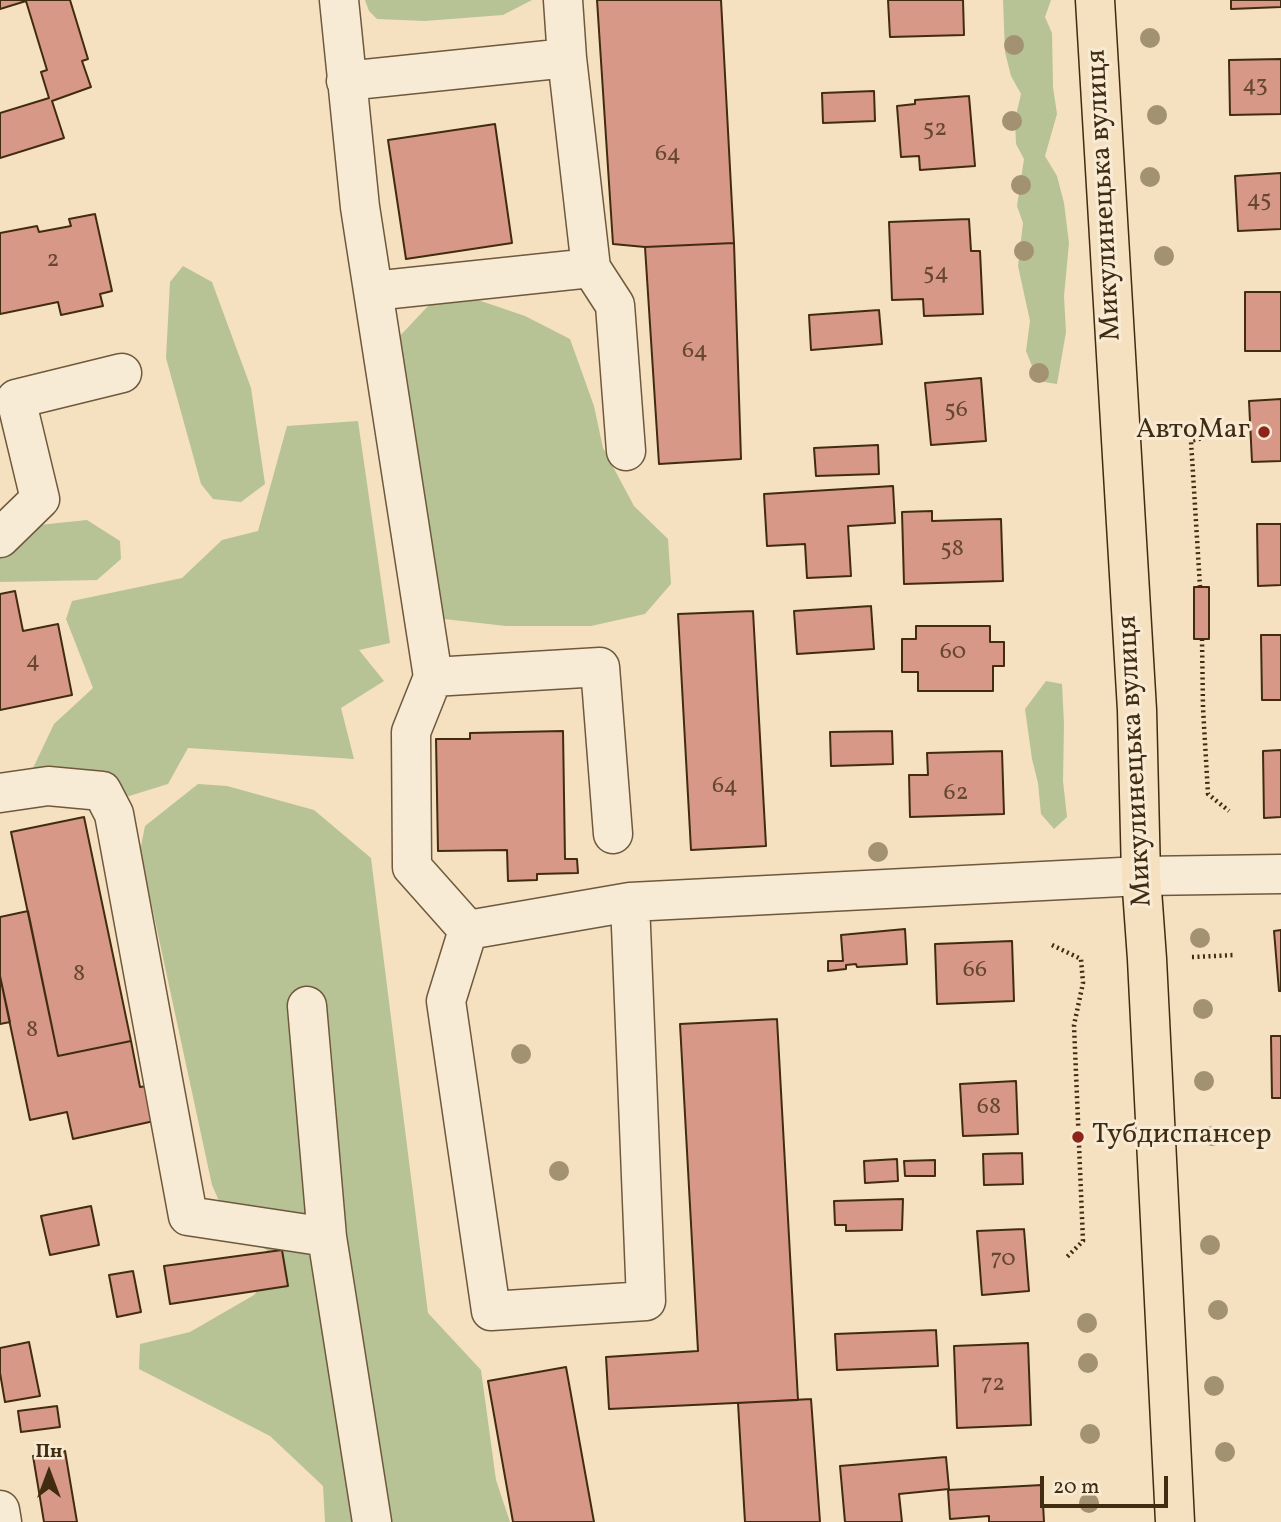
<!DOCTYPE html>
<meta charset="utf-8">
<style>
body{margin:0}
#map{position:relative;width:1281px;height:1522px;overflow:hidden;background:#f5e0c0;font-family:Vollkorn,serif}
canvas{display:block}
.north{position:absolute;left:14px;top:1438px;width:70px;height:70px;-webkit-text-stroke:5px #f8ebd6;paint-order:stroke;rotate:0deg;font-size:19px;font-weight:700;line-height:28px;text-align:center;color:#412c11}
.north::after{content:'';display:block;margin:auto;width:24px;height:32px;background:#412c11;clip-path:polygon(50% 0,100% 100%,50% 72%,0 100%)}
.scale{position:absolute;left:1040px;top:1476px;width:128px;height:32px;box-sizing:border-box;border:4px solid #412c11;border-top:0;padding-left:9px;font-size:21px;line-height:24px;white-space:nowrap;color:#412c11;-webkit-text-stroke:5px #f8ebd6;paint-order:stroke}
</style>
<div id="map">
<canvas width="1281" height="1522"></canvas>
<div class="north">Пн</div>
<div class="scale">20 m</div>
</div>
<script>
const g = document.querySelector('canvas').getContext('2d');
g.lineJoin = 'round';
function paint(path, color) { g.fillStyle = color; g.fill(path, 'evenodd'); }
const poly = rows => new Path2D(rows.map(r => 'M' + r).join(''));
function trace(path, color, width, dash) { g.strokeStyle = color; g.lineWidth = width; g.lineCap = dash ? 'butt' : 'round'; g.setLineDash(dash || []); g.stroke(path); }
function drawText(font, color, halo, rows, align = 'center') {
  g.font = font + ' Vollkorn,serif'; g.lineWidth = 6; g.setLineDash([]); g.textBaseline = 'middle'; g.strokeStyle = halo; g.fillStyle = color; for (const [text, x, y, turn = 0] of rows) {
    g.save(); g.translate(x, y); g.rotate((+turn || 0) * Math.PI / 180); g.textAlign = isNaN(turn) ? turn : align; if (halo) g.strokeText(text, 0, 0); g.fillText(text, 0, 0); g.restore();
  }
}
paint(poly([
 [365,0,532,0,503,15,425,21,377,19,369,11],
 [1003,0,1051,0,1045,17,1052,33,1053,87,1057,114,1045,156,1057,176,1064,203,1069,243,1064,296,1066,332,1057,384,1038,381,1026,351,1030,321,1018,266,1023,223,1017,206,1024,159,1016,144,1015,120,1021,94,1011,76,1005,52],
 [183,266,212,282,251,388,265,484,241,502,213,499,201,484,166,358,170,282],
 [475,299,525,316,570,339,594,406,603,448,634,506,668,539,671,584,645,614,591,626,506,626,444,619,438,596,397,339,430,304],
 [358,421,390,643,359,650,384,681,341,708,354,759,188,748,168,784,87,809,50,806,33,768,54,724,93,688,66,619,72,601,182,578,222,540,258,531,287,426],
 [87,520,120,541,121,559,97,580,0,582,0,529],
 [1046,681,1062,684,1064,724,1063,781,1067,817,1054,829,1041,814,1038,783,1032,759,1025,709],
 [198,784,227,786,314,810,371,858,428,1313,481,1370,496,1480,510,1522,325,1522,323,1486,270,1436,139,1369,140,1344,190,1332,254,1295,270,1275,267,1250,232,1231,212,1185,140,851,145,826]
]), '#b8c395');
const building = poly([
 [0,0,70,0,88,59,82,61,91,87,52,101,64,138,0,158,0,113,49,98,41,72,47,70,26,1,0,9,0,0],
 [597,0,721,0,734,243,645,247,613,244,597,0],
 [888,0,963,0,964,35,890,37,888,0],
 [1231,0,1281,0,1281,7,1231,9,1231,0],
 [1281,59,1281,114,1230,115,1229,60,1281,59],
 [874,91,875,121,823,123,822,93,874,91],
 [969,96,975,166,920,170,919,156,901,157,897,106,915,104,915,100,969,96],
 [495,124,512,243,406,259,388,140,495,124],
 [1281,173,1281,229,1238,231,1235,176,1281,173],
 [95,214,112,291,100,294,103,306,61,315,58,302,0,314,0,233,37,226,39,232,71,226,69,219,95,214],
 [969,219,971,251,980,251,983,314,924,316,923,299,892,300,889,222,969,219],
 [734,243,741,459,659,464,645,247,734,243],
 [1245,292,1281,292,1281,351,1245,351,1245,292],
 [879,310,882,344,811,350,809,315,879,310],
 [981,378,986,441,931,445,925,383,981,378],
 [1281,399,1281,461,1252,462,1249,401,1281,399],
 [878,445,879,474,816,476,814,448,878,445],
 [893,486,895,523,848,526,851,576,807,578,805,544,767,546,764,494,893,486],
 [932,511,932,521,1001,519,1003,581,904,584,902,512,932,511],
 [1257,524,1281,524,1281,585,1258,586,1257,524],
 [1194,587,1209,587,1209,639,1194,639,1194,587],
 [15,591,23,631,58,624,72,695,0,710,0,594,15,591],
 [871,606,874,649,797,654,794,611,871,606],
 [753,611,766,846,691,850,678,614,753,611],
 [916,626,990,626,990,642,1004,642,1004,666,993,666,993,691,918,691,918,672,902,672,902,639,916,639,916,626],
 [1261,635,1281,635,1281,700,1262,700,1261,635],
 [563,731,565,859,577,859,578,873,537,874,537,880,508,881,507,850,438,851,436,739,470,739,470,733,563,731],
 [892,731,893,764,831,766,830,732,892,731],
 [1281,750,1281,817,1264,818,1263,751,1281,750],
 [1002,751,1004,814,910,817,909,775,928,775,927,753,1002,751],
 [84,817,131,1041,58,1056,11,832,84,817],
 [28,911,58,1056,131,1041,140,1087,147,1086,154,1121,73,1139,67,1112,30,1120,0,976,0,917,28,911],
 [905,929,907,964,857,967,856,964,846,965,846,969,828,971,828,961,843,961,841,935,905,929],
 [1281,930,1281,991,1279,991,1274,931,1281,930],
 [1012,941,1014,1001,937,1004,935,944,1012,941],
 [0,976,10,1022,0,1024,0,976],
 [777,1019,798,1400,609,1409,606,1357,698,1351,680,1024,777,1019],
 [1271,1036,1281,1036,1281,1098,1272,1098,1271,1036],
 [1016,1081,1018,1134,963,1136,960,1084,1016,1081],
 [1022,1153,1023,1184,984,1185,983,1154,1022,1153],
 [897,1159,898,1181,865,1183,864,1161,897,1159],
 [935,1160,935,1176,905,1176,904,1161,935,1160],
 [903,1199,902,1230,846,1231,846,1225,835,1225,834,1201,903,1199],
 [91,1206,99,1245,50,1255,41,1216,91,1206],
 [1024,1229,1029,1291,982,1295,977,1231,1024,1229],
 [282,1250,288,1286,170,1304,164,1266,282,1250],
 [133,1271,141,1312,117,1317,109,1275,133,1271],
 [936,1330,938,1366,837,1370,835,1334,936,1330],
 [29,1342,40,1396,5,1402,0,1373,0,1348,29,1342],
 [1028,1343,1031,1425,957,1428,954,1346,1028,1343],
 [566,1367,594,1522,513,1522,488,1381,566,1367],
 [811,1399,820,1522,745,1522,738,1403,811,1399],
 [57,1406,60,1427,21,1432,18,1411,57,1406],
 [65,1451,77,1522,44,1522,33,1456,65,1451],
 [946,1457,949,1489,899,1494,902,1522,845,1522,840,1466,946,1457],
 [1042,1485,1044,1522,989,1522,989,1516,950,1519,948,1490,1042,1485]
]);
paint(building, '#d79888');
trace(building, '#412c11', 2);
const minor = poly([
 [339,0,360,207,433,677,600,667,613,834],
 [346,81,567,58,563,0],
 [591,268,615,305,626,451],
 [373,291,591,268,567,58],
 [0,538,40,499,16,399,122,373],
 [433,677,411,732,412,867,468,930],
 [0,793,48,786,102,791,114,814,188,1216,327,1237],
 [630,902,646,1301,491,1311,446,1001,468,930,630,902,1141,876,1281,874],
 [307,1006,327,1237,372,1522],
 [0,1510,2,1522]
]);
const highway = poly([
 [1095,0,1137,710,1141,876,1147,959,1175,1522]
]);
trace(minor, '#6e593d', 41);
trace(highway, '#412c11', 41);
trace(poly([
 [1200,587,1191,441,1210,436],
 [1202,639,1203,708,1208,794,1229,811],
 [1052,945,1081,959,1083,983,1074,1025,1083,1241,1067,1257],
 [1192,957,1235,955]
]), '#412c11', 4.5, [2, 3.5]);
trace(minor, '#f8ebd6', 38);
trace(highway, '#f5e0c0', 38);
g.fillStyle = '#a29272';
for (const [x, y] of [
 [1150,38],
 [1014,45],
 [1157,115],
 [1012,121],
 [1150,177],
 [1021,185],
 [1024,251],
 [1164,256],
 [1039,373],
 [878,852],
 [1200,938],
 [1203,1009],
 [521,1054],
 [1204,1081],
 [1212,1136],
 [559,1171],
 [1210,1245],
 [1218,1310],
 [1087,1323],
 [1088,1363],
 [1214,1386],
 [1090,1434],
 [1225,1452],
 [1089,1503]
]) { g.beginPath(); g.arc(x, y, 10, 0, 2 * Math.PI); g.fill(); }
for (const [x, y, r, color] of [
 [1264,432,7,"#8f2418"],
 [1078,1137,7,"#8f2418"]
]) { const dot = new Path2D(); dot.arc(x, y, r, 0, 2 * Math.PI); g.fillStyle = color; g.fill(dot); trace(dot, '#f8ebd6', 2.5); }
drawText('24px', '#66472f', null, [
 ["43",1255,87],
 ["52",935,131],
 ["64",668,156],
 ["45",1259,202],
 ["2",53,262],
 ["54",936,275],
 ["64",695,353],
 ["56",956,412],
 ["58",952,551],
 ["60",953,654],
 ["4",33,663],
 ["64",725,788],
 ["62",956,795],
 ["66",975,972],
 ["8",79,976],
 ["8",32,1032],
 ["68",989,1109],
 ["70",1003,1261],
 ["72",993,1386]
]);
drawText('28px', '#412c11', '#f8ebd6', [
 ["Микулинецька вулиця",1106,195,-93],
 ["Микулинецька вулиця",1137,761,-93]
]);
drawText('28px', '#412c11', '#f8ebd6', [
 ["АвтоМаг",1250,432],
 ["Тубдиспансер",1092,1137,"left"]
], 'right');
</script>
